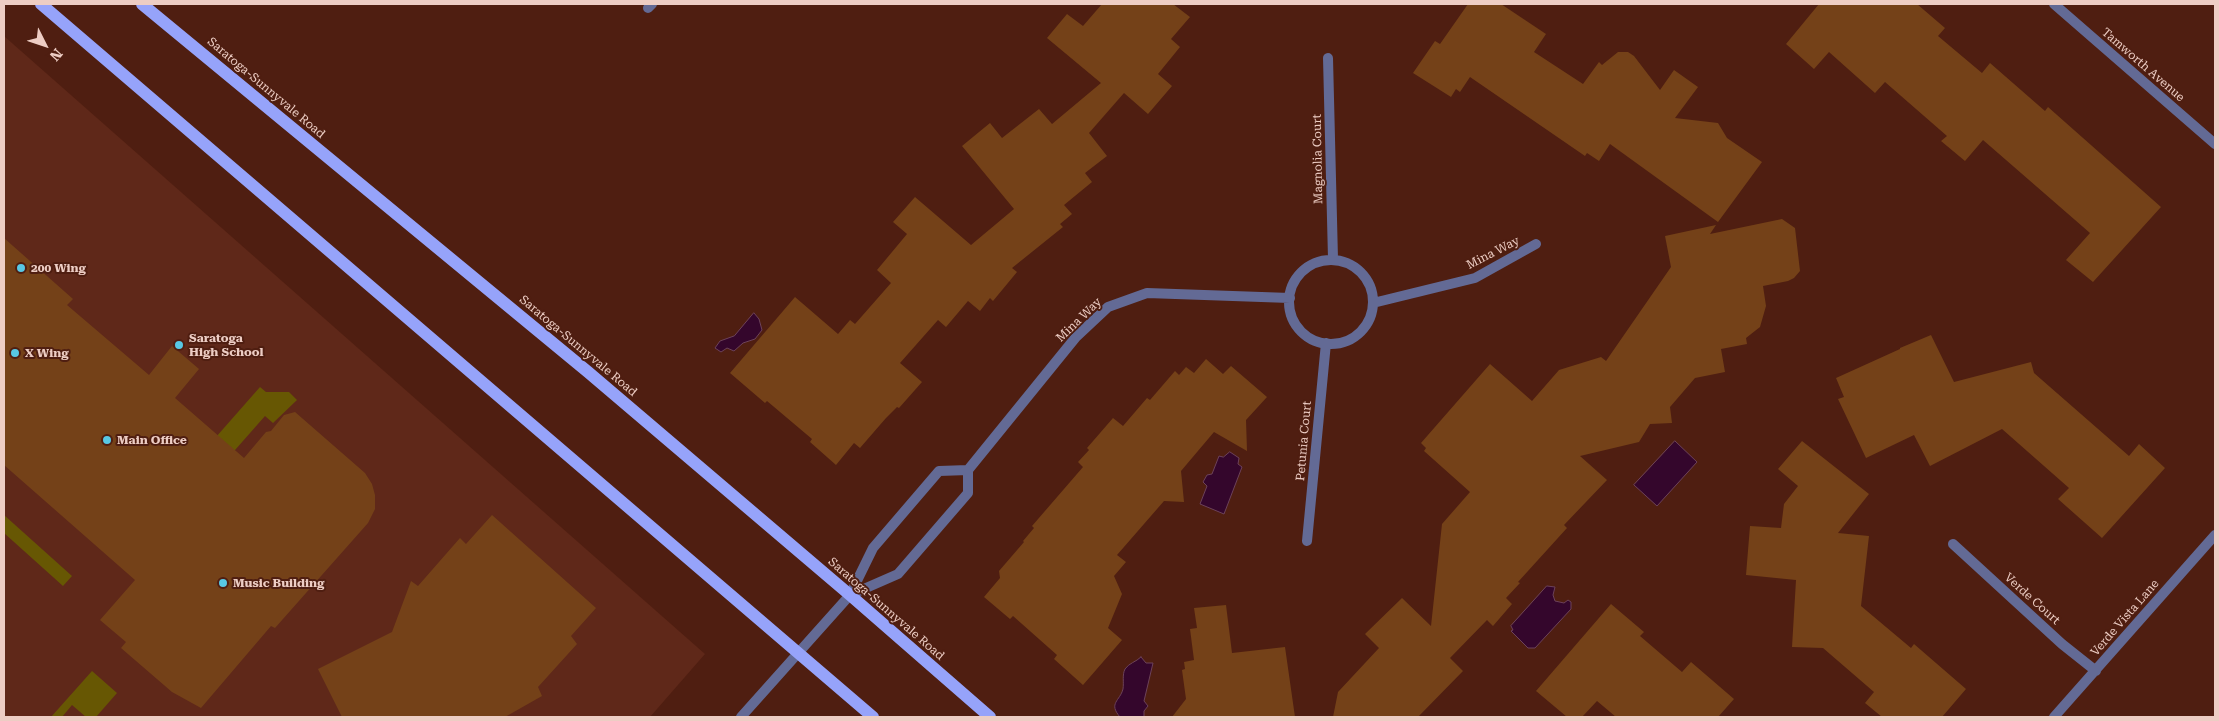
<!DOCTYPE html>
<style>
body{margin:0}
#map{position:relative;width:2219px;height:721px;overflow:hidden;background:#4f1e11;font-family:"Roboto Serif",serif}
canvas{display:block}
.frame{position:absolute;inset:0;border:5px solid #edcdc4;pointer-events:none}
.north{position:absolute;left:20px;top:20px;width:50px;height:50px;-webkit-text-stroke:4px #4f1e11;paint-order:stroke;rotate:131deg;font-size:14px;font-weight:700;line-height:20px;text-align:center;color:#edcdc4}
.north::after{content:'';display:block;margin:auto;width:18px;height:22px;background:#edcdc4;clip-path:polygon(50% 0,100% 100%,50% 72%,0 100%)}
</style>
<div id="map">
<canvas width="2219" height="721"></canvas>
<div class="frame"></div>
<div class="north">N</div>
</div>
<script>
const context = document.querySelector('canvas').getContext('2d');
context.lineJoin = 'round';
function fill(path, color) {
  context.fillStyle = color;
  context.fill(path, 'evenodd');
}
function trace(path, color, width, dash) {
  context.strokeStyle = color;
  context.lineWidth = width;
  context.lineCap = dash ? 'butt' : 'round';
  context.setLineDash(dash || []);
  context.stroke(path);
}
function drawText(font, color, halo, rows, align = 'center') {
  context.font = font + ' "Roboto Serif",serif';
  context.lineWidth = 4;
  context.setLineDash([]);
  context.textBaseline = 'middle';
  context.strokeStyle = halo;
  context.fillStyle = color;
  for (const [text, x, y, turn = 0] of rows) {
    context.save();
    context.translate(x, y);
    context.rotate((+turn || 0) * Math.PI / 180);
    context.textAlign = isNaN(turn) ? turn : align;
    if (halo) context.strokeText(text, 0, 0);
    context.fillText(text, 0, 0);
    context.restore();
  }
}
fill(new Path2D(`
 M4,36l701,618 -55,63h-646z`), '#5f2819');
fill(new Path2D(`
 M260,387l6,5h23l8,8 -24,23 -8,-7 -89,101 -62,36z
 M4,515l68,61 -9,10 -59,-53z
 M92,671l25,22 -21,24h-10l-14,-12 -10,12h-11z`), '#675703');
const water = new Path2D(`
 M754,313l5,6 3,11 -7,9 -12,4 -9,8 -7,-3 -6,4 -6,-4 5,-7 14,-5z
 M1675,441l22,21 -40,44 -23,-21z
 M1230,452l9,6 -1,6 4,3 -18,47 -24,-10 7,-18 -4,-4 4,-7 5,-1 7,-18 4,1z
 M1547,586l8,1 -2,8 2,6 9,2 4,-3 3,2v7l-36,39h-7l-17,-17 2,-1 -2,-4z
 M1141,657l5,6h7l-9,38 4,5 -4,5v6h-24c-12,-14 0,-16 3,-28 1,-7 -1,-14 2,-20 4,-6 11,-7 16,-12z`);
fill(water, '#34062c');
trace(water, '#6c425a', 1);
fill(new Path2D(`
 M1102,4h71l17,13 -19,22 9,8 -22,27 14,12 -24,28 -24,-21 -35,40 18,23 -22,17 7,9 -28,23 8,9 -12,10 3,3 -51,41 5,4 -24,29 -3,-3 -10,13 -12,-10 -22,26 -8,-7 -38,43 22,19 -23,26 -2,-1 -11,11 -26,30 -6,-5 -18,22 -26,-23 2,-3 -45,-38 -2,2 -35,-30 65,-76 43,37 12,-14 5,4 36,-41 -14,-13 30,-36 -14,-12 22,-25 56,48 43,-36 -52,-63 28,-23 12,15 37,-29 13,15 49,-41 -54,-45 20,-24 16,12z
 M1468,4h33l45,30 -12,18 49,32 16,-22 3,3 16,-13h10l6,4 26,34 14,-20 24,17 -23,31 43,5 9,15 35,24 -44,60 -108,-78 -11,17 -12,-8 -2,3 -115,-79 -10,15 -4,-3 -5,8 -38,-24 22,-32 5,3z
 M1819,4h98l28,24 -7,8 44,37 8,-10 55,48 3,-4 113,100 -68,75 -27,-22 24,-27 -107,-93 -18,21 -24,-20 6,-5 -62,-54 -10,11 -46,-41 -15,17 -28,-25z
 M1782,219l13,9 5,43 -6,7 -6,3 -25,5 3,20 -6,21 -14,11 1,6 -26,5 4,23 -30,6 -25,29 2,16 -22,1 -11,18 -59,14 27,24 -43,45 3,3 -49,54 2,1 -14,15 6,6 -19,22 -6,-6 -37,38 13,13 -45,46h-85l5,-25 41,-44 -14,-14 37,-36 29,28 11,-102 28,-32 -46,-41 2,-3 -5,-5 69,-79 42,37 27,-31 42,-13 5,4 65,-94 -6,-31 51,-11 -6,9z
 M4,238l69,61 -6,6 82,70 23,-29 27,23 -24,29 69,60 22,-26 5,-1 13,-16 11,-3 70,61 7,11 3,11v14l-7,14 -93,105 -4,-2 -70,82 -29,-16 -51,-44 5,-6 -26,-22 35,-40 -131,-115z
 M1931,335l23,47 77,-20 3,11 95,83 10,-12 26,24 -63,70 -44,-39 11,-11 -67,-59 -72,37 -16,-31 -48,23 -28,-59 6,-2 -8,-19 64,-29v-1z
 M1206,359l17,15 8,-8 36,31 -21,23 1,31 -33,-19 -33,39 3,31 -20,-1 -47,54 9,7 -12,14 8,18 -14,34 14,12 -39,45 -29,-26 3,-4 -44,-39 -3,3 -26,-22 16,-19 -1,-7 25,-29 -1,-1 11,-13 -2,-2 51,-59 -5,-5 11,-12 -2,-2 26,-30 10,8 24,-28 3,2 25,-29 4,4 7,-8 8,6z
 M1802,441l67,53 -31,39 31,3 -8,70 50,42 3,-4 52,45 -24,28h-60l-17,-14 9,-11 -51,-44 -31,-1 4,-67 -50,-5 4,-49 31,2 3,-24 14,-18 -20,-17z
 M492,515l104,93 -25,28 6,8 -39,43 4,9 -37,21h-163l-24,-48 74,-37 19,-51 7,5 42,-48 6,6z
 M1611,604l33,28 -4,4 42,36 9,-10 43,37 -16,18h-102l-19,-16 -15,16h-15l-31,-26z
 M1226,605l6,48 53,-6 10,70h-123l14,-18 -4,-29 3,-1 -1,-7 10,-2 -4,-31 7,-1 -3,-20z`), '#744118');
trace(new Path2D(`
 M2054,4l161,140
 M648,8l4,-4
 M1328,58l5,201
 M1289 302a42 42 0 1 1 84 0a42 42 0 1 1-84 0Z
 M1373,303l102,-25 61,-34
 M1307,541l19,-198
 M1953,544l109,100 34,27
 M850,595l48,-21 70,-81v-23l108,-133 32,-30 39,-14 143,5
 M850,595l23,-47 66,-77 29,-1
 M2054,717l161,-182`), '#636a95', 10);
trace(new Path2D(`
 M741,717l109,-122`), '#636a95', 10);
trace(new Path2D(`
 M41,4l832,713
 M142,4l446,368 262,223 140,122`), '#96a3fa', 12);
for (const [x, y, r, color] of [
 [21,268,5,"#58c8e4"],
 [179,345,5,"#58c8e4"],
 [15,353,5,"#58c8e4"],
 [107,440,5,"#58c8e4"],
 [223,583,5,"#58c8e4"]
]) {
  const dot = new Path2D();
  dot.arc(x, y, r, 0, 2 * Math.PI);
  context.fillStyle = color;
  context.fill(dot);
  trace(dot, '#4f1e11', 2);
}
drawText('12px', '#edcdc4', '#4f1e11', [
 ["Tamworth Avenue",2143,65,41],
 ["Saratoga-Sunnyvale Road",266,88,40],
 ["Magnolia Court",1318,159,-91],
 ["Mina Way",1493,253,-27],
 ["Mina Way",1079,320,-44],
 ["Saratoga-Sunnyvale Road",578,346,40],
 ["Petunia Court",1304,441,-85],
 ["Verde Court",2032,599,42],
 ["Saratoga-Sunnyvale Road",886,609,41],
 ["Verde Vista Lane",2125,618,-49]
]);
drawText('bold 12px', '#edcdc4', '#4f1e11', [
 ["200 Wing",31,268],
 ["Saratoga",189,338],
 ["High School",189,352],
 ["X Wing",25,353],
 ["Main Office",117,440],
 ["Music Building",233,583]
], 'left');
</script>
